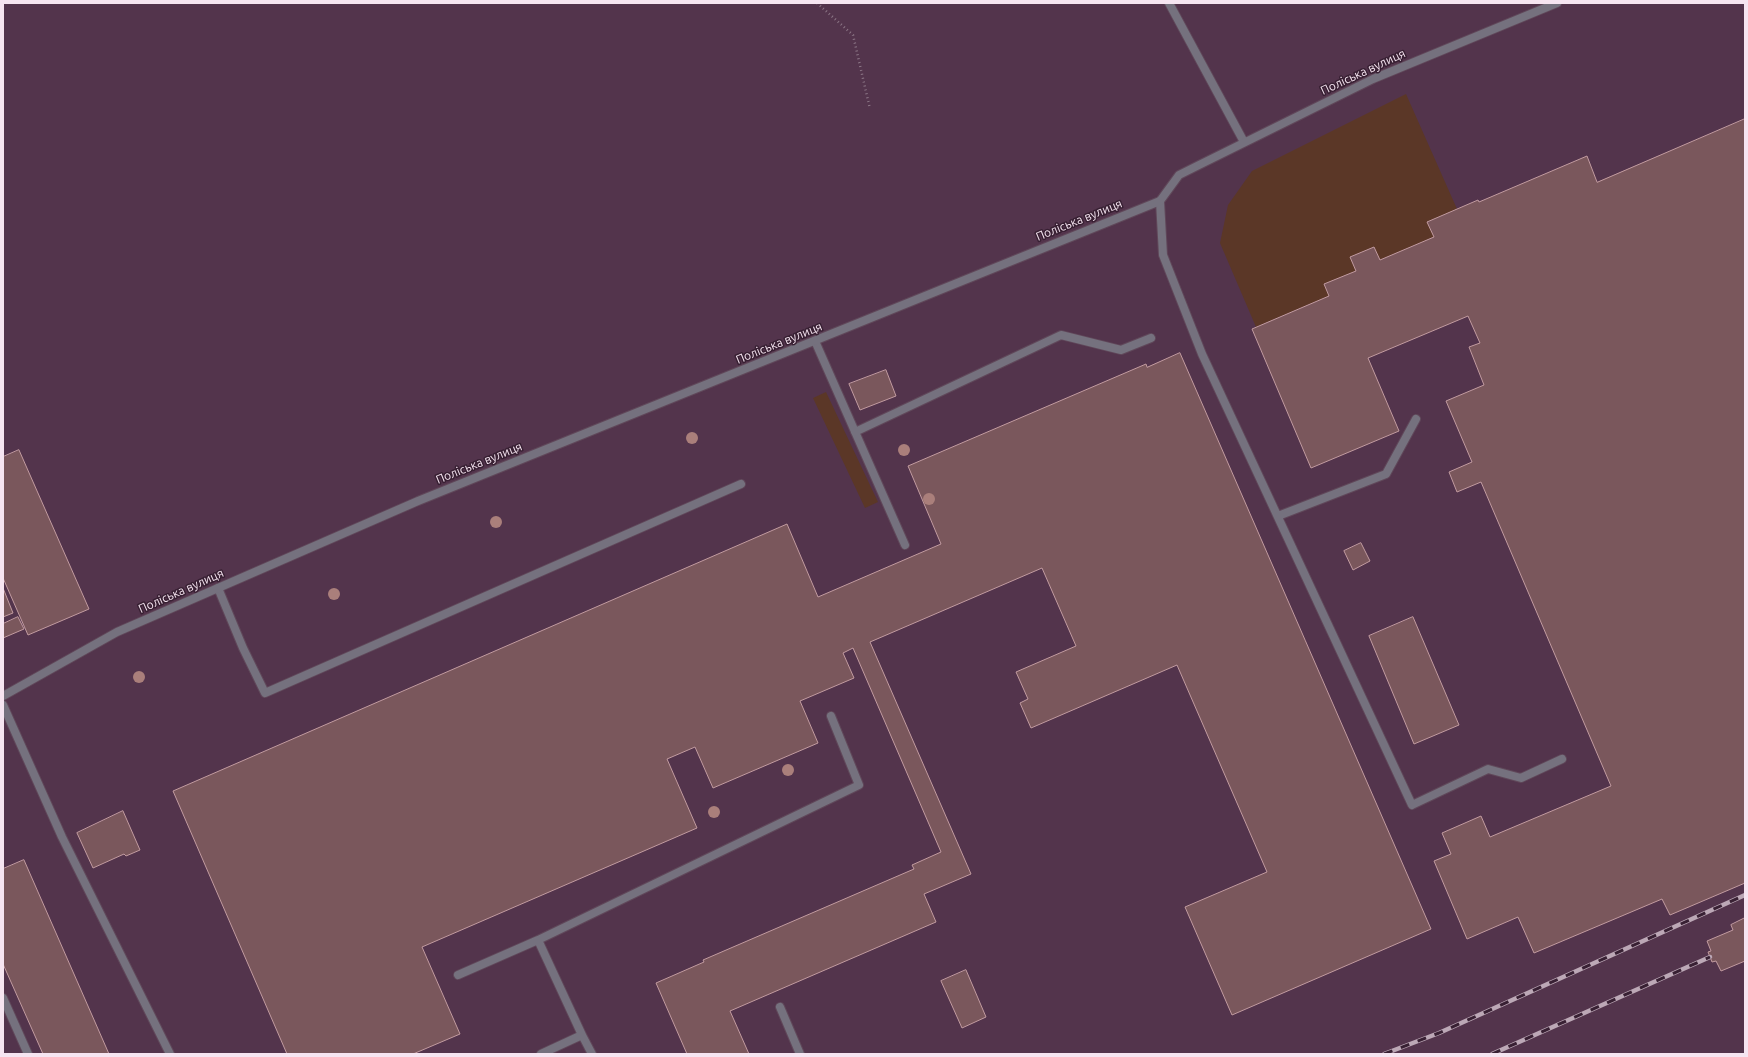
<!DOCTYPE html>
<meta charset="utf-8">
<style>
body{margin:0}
#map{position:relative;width:1748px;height:1057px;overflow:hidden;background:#432a3d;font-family:Ubuntu,sans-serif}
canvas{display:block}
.frame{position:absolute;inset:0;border:4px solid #f6e5f1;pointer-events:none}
</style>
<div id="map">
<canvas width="1748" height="1057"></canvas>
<div class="frame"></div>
</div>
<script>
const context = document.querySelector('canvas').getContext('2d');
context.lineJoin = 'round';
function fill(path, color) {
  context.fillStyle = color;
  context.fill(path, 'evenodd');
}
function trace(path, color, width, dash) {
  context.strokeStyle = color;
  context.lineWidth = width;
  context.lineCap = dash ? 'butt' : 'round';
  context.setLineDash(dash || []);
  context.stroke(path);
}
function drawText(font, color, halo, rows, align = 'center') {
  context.font = font + ' Ubuntu,sans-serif';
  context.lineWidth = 3;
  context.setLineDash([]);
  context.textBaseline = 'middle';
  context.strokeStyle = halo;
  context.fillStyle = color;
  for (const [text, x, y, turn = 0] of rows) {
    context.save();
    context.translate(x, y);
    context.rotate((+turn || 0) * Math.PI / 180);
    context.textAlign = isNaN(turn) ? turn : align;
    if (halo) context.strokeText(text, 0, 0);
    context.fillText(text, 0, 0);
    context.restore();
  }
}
fill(new Path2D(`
 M3,3h1742v1051h-1742z`), '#53344c');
fill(new Path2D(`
 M1406,94l51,115 -29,13 6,15 -54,23 -6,-13 -24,10 6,14 -32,13 5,12 -73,31 -36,-84 8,-38 24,-34z
 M826,392l52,110 -13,6 -52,-110z`), '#5b3727');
const building = new Path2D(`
 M1745,119v764l-75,32 -8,-16 -128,54 -16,-36 -51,22 -33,-78 17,-7 -9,-21 39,-17 9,21 121,-51 -130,-304 -24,10 -8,-20 23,-10 -26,-61 38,-16 -15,-38 11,-4 -12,-27 -100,42 31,73 -88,37 -59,-139 77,-33 -5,-12 32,-13 -6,-14 24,-10 6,13 54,-23 -7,-15 51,-22 1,2 108,-46 10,26z
 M1180,353l251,576 -199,86 -47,-108 82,-35 -90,-207 -146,63 -11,-25 8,-4 -12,-27 60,-26 -34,-78 -172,74 101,232 -47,20 12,28 -206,89 19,43h-62l-31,-71 48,-21 -1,-2 211,-91 -2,-4 29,-13 -88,-204 -10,5 11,25 -54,23 18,42 -105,45 -18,-41 -28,12 30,69 -275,119 38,87 -47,20h-126l-114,-263 614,-267 31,73 123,-53 -33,-78 238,-102 1,3z
 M886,370l10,26 -36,14 -11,-26z
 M19,450l70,159 -61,26 -25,-57v-121z
 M1361,543l9,18 -17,9 -9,-19z
 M3,588l10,25 -10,4z
 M18,617l6,12 -21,9v-14z
 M1413,617l46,108 -45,19 -45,-108z
 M123,811l17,39 -14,6 -2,-2 -31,14 -16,-35z
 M24,860l85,194h-66l-40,-90v-95z
 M1745,918v43l-24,10 -5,-10 -4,1 -4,-10 3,-1 -4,-10 26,-11 -2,-5z
 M966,970l20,47 -24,11 -21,-47z`);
fill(building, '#7a575c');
trace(building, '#c29ba0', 1);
const service = new Path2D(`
 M1169,3l75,139
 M1160,201l3,54 39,99 210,451 76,-36 33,9 41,-19
 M815,341l90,204
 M855,432l206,-97 60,15 30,-12
 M1278,516l108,-42 30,-55
 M218,588l25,60 22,45 476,-209
 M3,705l59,132 108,217
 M538,940l44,95 -41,19
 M458,975l80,-35 321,-155 -28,-69
 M3,998l25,56
 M780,1007l20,47
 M582,1035l10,19`);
const minor = new Path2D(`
 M3,696l114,-64 301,-131 742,-300 19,-26 20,-10 174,-86 184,-76`);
trace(service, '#60485a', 10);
trace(minor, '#60485a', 10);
trace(new Path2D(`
 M817,3l36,32 17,74`), '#8c7686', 2.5, [1, 3]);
trace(service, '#75717e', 8);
trace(minor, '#75717e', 8);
const rail = new Path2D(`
 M1384,1054l55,-21 306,-138
 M1492,1054l218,-97`);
trace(rail, '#bca8b6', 4.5);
trace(rail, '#382033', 3, [9]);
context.fillStyle = '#aa7f7b';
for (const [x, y] of [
 [692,438],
 [904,450],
 [929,499],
 [496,522],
 [334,594],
 [139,677],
 [788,770],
 [714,812]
]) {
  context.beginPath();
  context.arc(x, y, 6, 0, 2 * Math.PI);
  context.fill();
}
drawText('12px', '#f6e5f1', '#382033', [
 ["Поліська вулиця",1363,72,-25],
 ["Поліська вулиця",1079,220,-22],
 ["Поліська вулиця",779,343,-22],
 ["Поліська вулиця",479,463,-22],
 ["Поліська вулиця",181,591,-24]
]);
</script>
